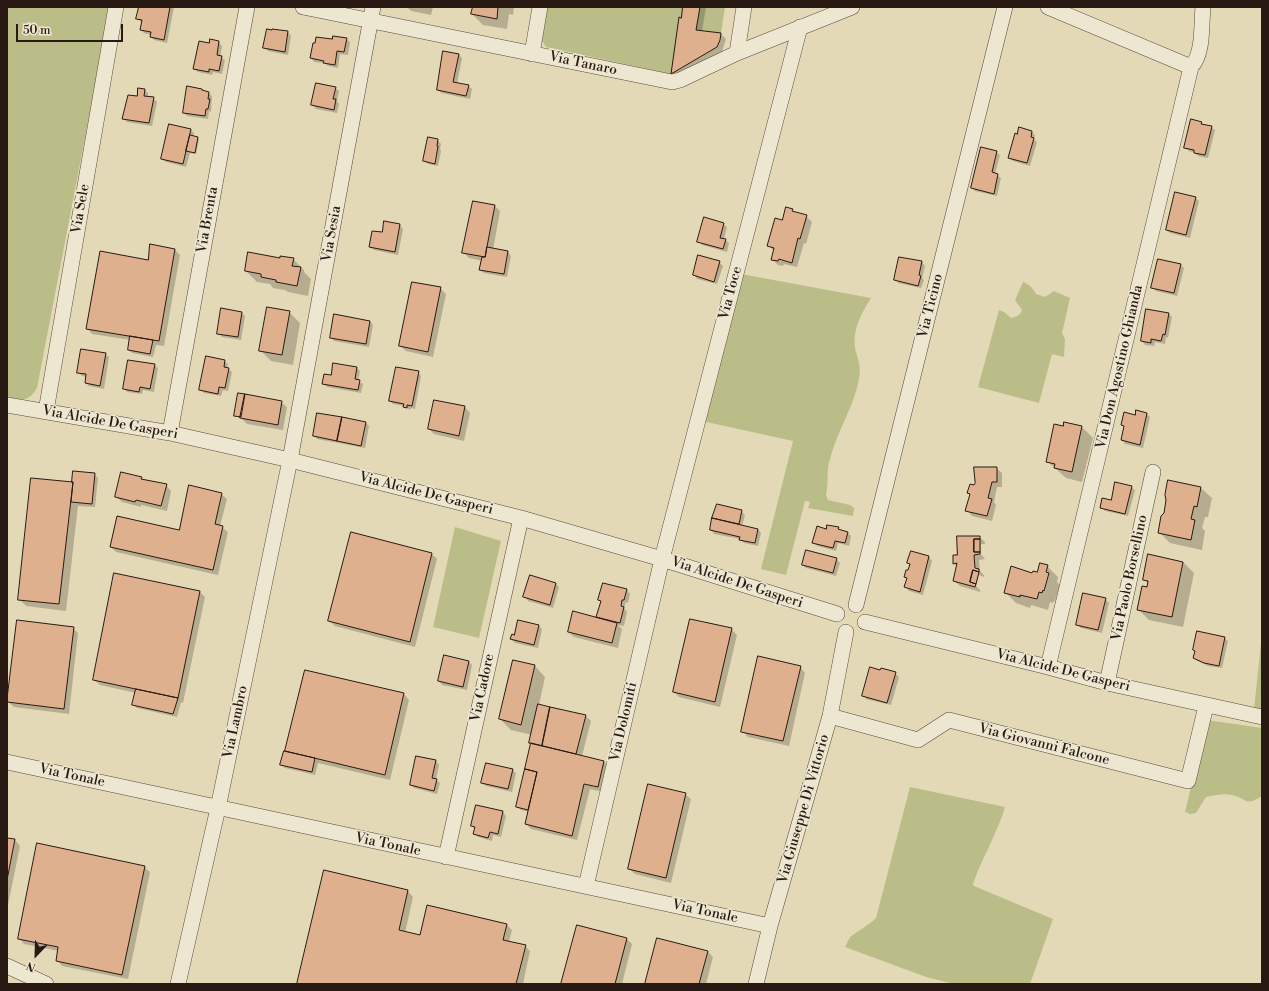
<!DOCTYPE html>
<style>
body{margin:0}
#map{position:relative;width:1269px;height:991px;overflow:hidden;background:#e4d9b6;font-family:"Libre Bodoni",serif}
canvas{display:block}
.frame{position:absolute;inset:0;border:8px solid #291913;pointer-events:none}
.north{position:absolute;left:16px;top:935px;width:40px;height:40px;-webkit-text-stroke:3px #ede6d0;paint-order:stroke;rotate:203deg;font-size:11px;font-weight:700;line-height:16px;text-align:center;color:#291913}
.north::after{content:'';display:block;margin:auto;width:14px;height:18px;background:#291913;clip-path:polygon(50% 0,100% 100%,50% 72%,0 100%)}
.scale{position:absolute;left:16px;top:24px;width:107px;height:18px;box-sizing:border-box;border:2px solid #291913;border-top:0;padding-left:5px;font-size:12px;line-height:14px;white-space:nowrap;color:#291913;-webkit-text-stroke:3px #ede6d0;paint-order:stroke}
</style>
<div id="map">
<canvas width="1269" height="991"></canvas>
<div class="frame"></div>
<div class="north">N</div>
<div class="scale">50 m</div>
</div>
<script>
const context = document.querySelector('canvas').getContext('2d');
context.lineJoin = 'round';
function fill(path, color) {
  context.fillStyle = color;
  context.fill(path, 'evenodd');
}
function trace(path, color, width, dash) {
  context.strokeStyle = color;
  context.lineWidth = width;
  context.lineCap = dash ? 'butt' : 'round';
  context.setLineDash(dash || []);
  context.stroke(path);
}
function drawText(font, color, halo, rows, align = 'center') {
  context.font = font + ' "Libre Bodoni",serif';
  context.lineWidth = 3;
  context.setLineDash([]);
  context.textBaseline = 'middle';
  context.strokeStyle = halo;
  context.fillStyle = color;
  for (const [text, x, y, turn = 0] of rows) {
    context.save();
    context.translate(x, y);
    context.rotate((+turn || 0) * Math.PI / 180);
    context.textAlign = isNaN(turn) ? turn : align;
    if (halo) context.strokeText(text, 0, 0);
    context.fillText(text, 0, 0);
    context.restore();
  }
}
fill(new Path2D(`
 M7,7h103l-73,381c-8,14 -15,12 -30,10z
 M547,7h178l-5,33 -3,7 -46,27 -125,-27 -4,-6z
 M741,274l130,24c-10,16 -20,34 -15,54 3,10 5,16 3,27 -5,28 -22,52 -29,80 -4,12 -1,24 -4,36l2,5 22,5 4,3 -1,8 -45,-8 2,-6 -5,-1 -19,74 -25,-6 32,-128 -91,-20z
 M1023,282c6,2 10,6 13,12l9,3 9,-6 16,7 -8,35 3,6 -1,18 -12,-3 -13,49 -61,-16 21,-77 5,2 7,6c6,-1 9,-3 11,-8l-7,-10z
 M455,527l46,14 -22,97 -46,-11z
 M1262,634v76l-8,-1z
 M1207,720l55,8v68c-18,11 -13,3 -30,-1 -8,-2 -18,0 -26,2l-10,16 -6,1 -5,-2z
 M910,787l95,20c-8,27 -23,51 -32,77l1,2 79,33 -23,65h-76l-28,-7 -81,-30 5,-10 23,-16 3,-3z`), '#bbbd89');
fill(new Path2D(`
 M140,7h34l-7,36 -13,-3 -3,-3v-2l-7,-2 -3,-3 2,-7 -6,-4z
 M407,7h26l-2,8 -20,-4z
 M474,7h40l-1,8 -4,-1 -2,15 -24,-4 -11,-11z
 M684,7h22l-4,24 19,3 5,5 -4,13 -45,26 -5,-5z
 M273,30l15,2 3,4 -3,19 -20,-4 -3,-3z
 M346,39l4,3 -2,13 -8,-1 -2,14 -10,-2 -3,-3 -11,-1 -3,-4 22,-18z
 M211,41l8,1 3,4 -2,11 5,3 -3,14 -9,-2 -1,3 -14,-3 -4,-3 16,-25z
 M444,52l15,3 3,3 -5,26 11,2 4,3 -2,10 -29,-6 -3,-4z
 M335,88l4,3 -2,10 2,3 -2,9 -21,-4 -4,-4z
 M139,89l6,1 3,3v4l5,1 4,4 -5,24 -25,-4 -4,-4 14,-21z
 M203,92l6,1 3,3 -1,16 -2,-1 -1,8 -21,-3 -3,-3z
 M1201,123l3,2 7,2 4,3 -7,28 -10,-2 -3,-3 -6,-2 -4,-3z
 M191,130l3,3 -1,4 6,2 -3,15 -6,-1 -4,14 -20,-5 -4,-3z
 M1032,132l3,3 -1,5 3,2 -7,24 -17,-5 -4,-3z
 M438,140l3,4 -1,5 1,2 -3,15 -10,-2 -4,-3z
 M996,152l4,3 -5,19 6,4 -4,18 -22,-5 -3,-3z
 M1195,198l4,3 -9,37 -20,-5 -3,-3z
 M495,206l5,5 -7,39 15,2 3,4 -4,21 -23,-4 -4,-3 2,-9 -13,-3 -5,-5z
 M792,210l3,3 11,3 6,6 -6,22 -2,-1 -7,24 -13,-3 -1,2 -5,-1 -6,-6 2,-8 -6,-6z
 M385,222l15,3 3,4 -5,26 -24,-5 -4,-3 13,-13z
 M723,224l4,3 -3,12 5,4 -2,9 -25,-7 -4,-4z
 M151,246l24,4 5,5 -16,91 -8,-1 -3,12 -21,-4 -3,-3 2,-10 -39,-6 -5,-6 61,-67z
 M280,259h13l11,11v2l7,7 -3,17 -20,-4 -3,-2 -12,-2 -3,-4 -13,-2 -11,-11z
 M719,262l4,4 -6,18 -20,-5 -3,-4z
 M922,262l3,4 -3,12 2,2 -3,8 -23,-5 -3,-4z
 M1180,265l4,3 -7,28 -21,-5 -4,-4z
 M440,288l6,6 -13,63 -27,-6 -6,-5z
 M222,310l20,3 3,3 -4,24 -19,-3 -4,-4z
 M289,312l11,11 -7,42 -22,-4 -11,-11z
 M1169,314l3,3 -4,21 -2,-1 -1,7 -10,-2 -1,4 -9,-1 -3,-4z
 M370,321l3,4 -4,22 -35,-6 -3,-4z
 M105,354l4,3 -5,32 -15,-3 -3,-3 1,-6 -5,-1 -4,-4z
 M224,361l4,3 -1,4 5,4 -4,19 -5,-1 -2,6 -17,-3 -3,-3z
 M154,365l4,3 -4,24 -11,-2 -1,4 -15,-2 -3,-4z
 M357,368l3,3 -2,10 5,3 -2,9 -34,-6 -4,-4 9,-7z
 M418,372l3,4 -6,33 -4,-1 -1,2 -6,-4 -11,-2 -3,-3z
 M281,402l6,5 -4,23 -36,-6 -6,-6 -6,-2z
 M465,407l5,6 -6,28 -30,-7 -5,-5z
 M1147,414l3,3 -7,31 -18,-4 -3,-4 3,-13 -3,-3z
 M366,423l3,3 -4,22 -48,-9 -3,-4z
 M1082,427l11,11 -11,44 -16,-4 -19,-17 17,-33z
 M996,468l6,5v14h-5l-3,15 2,3 -4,16 -20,-5 -5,-6z
 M74,472l20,2 4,4 -3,29 -17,-1 -12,105 -40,-5 -7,-7 54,-116z
 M141,478l3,2 22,5 5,6 -4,20 -26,-6v2l-19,-5 -6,-5z
 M1131,487l4,3 -7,26 -23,-5 -4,-4z
 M1201,488l11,10 -4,19h-3l-3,11 3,3 -3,19 -32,-7 -11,-11z
 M221,494l6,5 -7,27 8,6 -10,43 -102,-23 -5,-5 69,-16z
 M718,505l23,6 4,4 -3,11 16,3 3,4 -3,13 -14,-3 -4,-4 -26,-5 -3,-4z
 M838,528l3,3 7,2 3,3 -2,10 -11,-3 -2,8 -19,-5 -3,-3 13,-13z
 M979,537l6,5v2h-4v10l4,5 -6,1 1,11 4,4v2l-5,-2 -3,11 4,4v2l-20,-6 -6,-5 4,-14 -4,-4 4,-7z
 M432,554l5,5 -22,88 -80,-21 -6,-5z
 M929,557l3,4 -9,34 -14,-4 -3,-4 3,-16z
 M836,559l4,4 -4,13 -30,-8 -3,-3z
 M1183,562l11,11 -11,54 -34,-7 -11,-11 10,-21 1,-4 -5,-4z
 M1047,566l11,11 -1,5 3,3 -5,16h-1l-1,2 -3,-1 -2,8 -17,-5 -1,3 -14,-5 -11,-11 28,-18h5z
 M556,584l3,3 -6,21 -25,-7 -3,-4z
 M603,584l24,6 3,4 -2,9 -2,-1 -2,6 3,4 -3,14 -6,-1 4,4 -4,19 -44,-11 -5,-5 31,-13 -3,-2 4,-15 -2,-2z
 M200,592l5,5 -22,106 -2,-1 -4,15 -40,-9 -4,-3 3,-12 -36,-8 -6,-5z
 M1105,599l4,4 -7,30 -21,-5 -4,-3z
 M539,626l3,3 -4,19 -23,-5 -4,-4 4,-3z
 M73,628l5,5 -9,81 -55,-7 -6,-5z
 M731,629l6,6 -17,72 -41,-10 -5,-5z
 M1224,638l4,3 -6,27 -14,-2 -10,-5 -4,-3z
 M444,656l25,6 3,3 -5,25 -25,-5 -3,-4z
 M535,666l10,11 -6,28 46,10 6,6 -9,35 22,6 5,5 -6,25 -13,-3 -13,51 -46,-11 -5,-5 3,-12 -8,-2 -4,-3 15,-63v-9l-21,-5 -11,-11z
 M800,667l5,6 -16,73 -41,-9 -6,-6z
 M305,671l99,23 5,6 -19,80 -72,-17 -3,12 -30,-7 -4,-3 5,-12z
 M895,673l4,4 -8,28 -25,-6 -3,-4z
 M436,761l3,4 -3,15 4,3 -3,11 -23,-6 -3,-3z
 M512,770l4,3 -4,19 -26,-6 -4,-3z
 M685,794l6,5 -20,84 -36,-9 -6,-5z
 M477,806l26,6 3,4 -5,21 -8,-2 -1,6 -14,-4 -4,-3 2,-5 -4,-3z
 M7,839l8,1 5,6 -13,64z
 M144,867l6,5 -22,107 -66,-13 -5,-6 2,-9 -35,-7 -5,-6z
 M325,871l83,20 5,6 -8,36 16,3 86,-11 5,5 -3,12 16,4 5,5 -7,33h-225z
 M578,926l49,13 5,5 -10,40h-60z
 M708,952l5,5 -7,27h-60z`), '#0003');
const building = new Path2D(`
 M139,7h31l-6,33 -14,-3 1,-5 -11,-2 2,-10 -6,-1z
 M473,7h25l-1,12 -26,-5z
 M683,7h17l-4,23 25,3 -1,7 -3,7 -46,27 8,-57 2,1z
 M267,29l5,1v-1l16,2 -3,21 -22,-4z
 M333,36l14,2 -3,14 -7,-1 -2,14 -12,-2 1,-2 -14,-3 3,-15h2l1,-6 16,2z
 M210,39l9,2 -2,14 5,1 -3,15 -10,-2v3l-16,-3 6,-28 10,2z
 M443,51l16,3 -6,28 16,3 -3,11 -29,-6z
 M316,83l20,4 -3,12h3l-2,11 -23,-5z
 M187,86l15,3v1l7,2 -1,7h2l-2,10h-2l-1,7 -22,-3z
 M138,88l7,1 -1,7 10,1 -5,26 -27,-4 6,-24 9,1z
 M1191,119l11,3 -1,2 11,2 -7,29 -11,-2v-3l-10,-2z
 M169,124l22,5 -8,35 -22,-5z
 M1019,127l13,4 -1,6 3,1 -7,25 -19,-5 7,-25 2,1z
 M190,135l8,2 -3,16 -9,-2z
 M428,137l10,2 -1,7h1l-3,18 -12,-3z
 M981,147l16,4 -5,21 6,2 -4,20 -23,-6z
 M1175,192l21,5 -10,38 -20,-5z
 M473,201l22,4 -10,52 -23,-4z
 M786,207l7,2 -1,2 15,4 -7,24 -2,-1 -6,25 -13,-4 -1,2 -7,-1 3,-12 -7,-2 8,-28 7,2z
 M704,217l20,6 -4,15 6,1 -3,10 -26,-7z
 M384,221l16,3 -5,28 -26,-5 3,-16 10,1z
 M150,244l25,5 -16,92 -73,-12 14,-78 48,9z
 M487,247l21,4 -4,23 -25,-4 3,-13h3z
 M248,252l32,6v-2l14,2 -2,8 9,1 -4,19 -21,-4v-2l-15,-3v-3l-16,-3z
 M698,255l22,6 -6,21 -21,-7z
 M899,257l23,4 -3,14 2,1 -3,10 -24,-6z
 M1158,259l23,5 -7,29 -23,-5z
 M412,282l29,5 -13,65 -29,-6z
 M267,307l23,4 -8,44 -23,-4z
 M221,308l21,4 -4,25 -21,-3z
 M1146,309l23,4 -4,22 -2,-1 -2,7 -10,-2v4l-10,-2z
 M334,314l36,7 -4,23 -36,-6z
 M130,336l23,4 -3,14 -22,-4z
 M81,349l25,4 -6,33 -15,-3 1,-9 -9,-1z
 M206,356l19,4 -1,7 5,1 -4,20 -6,-1 -1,7 -19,-4z
 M128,360l27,4 -5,25 -10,-2 -1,5 -16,-3z
 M333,363l24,4 -2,12 5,1 -2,10 -36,-6 2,-10 7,1z
 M396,367l23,4 -7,35 -5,-1v3l-4,-1 1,-3 -15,-3z
 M238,393l7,1 -4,23 -7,-1z
 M245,394l37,7 -4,24 -38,-7z
 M434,400l31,6 -6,30 -31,-7z
 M1136,410l11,3 -7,32 -19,-5 3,-14 -3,-1 3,-13 11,3z
 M317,413l25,4 -5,24 -24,-5z
 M342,417l24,5 -5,24 -24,-5z
 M1064,422l18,4 -10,46 -18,-4 1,-4 -9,-2 8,-38 9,2z
 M974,467h23v15h-5l-4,16 4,1 -5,17 -22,-5 5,-17 -3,-1 3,-9 4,1 1,-2z
 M73,471l22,2 -3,31 -21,-2 2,-20h-1z
 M121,472l21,5 -1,2 26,5 -6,22 -25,-6 -1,2 -20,-5z
 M31,478l42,4 -14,122 -41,-4z
 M1168,480l33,7 -4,20 -3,-1 -3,13 4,1 -4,20 -33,-7 3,-17 3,-3 2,-13 -1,-5z
 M1115,482l17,4 -7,28 -25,-6 2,-10 9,2z
 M189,485l33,8 -7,31 8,2 -10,44 -103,-23 7,-31 62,14z
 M717,504l25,6 -3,14 -27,-6z
 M712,518l46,11 -3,14 -16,-3 1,-3 -30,-7z
 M827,525l12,2 -1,2 10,3 -3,11 -10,-2 -2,7 -21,-5 5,-17 9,3z
 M351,532l81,21 -22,89 -82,-21z
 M957,536h23v3h-6v13h6v2l-6,1 1,13 4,1v3l-6,-2 -3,12 6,2 -1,3 -22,-6 4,-18 -4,1v-9h4z
 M974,539h6v13h-6z
 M806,550l31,8 -4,15 -31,-8z
 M911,551l18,5 -9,36 -16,-5 3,-9 -3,-1 2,-7h2l2,-6 -3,-1z
 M1148,554l35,8 -11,55 -35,-7 5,-24 5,1 1,-6 -5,-1z
 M1040,563l8,2 -2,7 3,1 -5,18 -1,-1 -1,3 -3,-1 -2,7 -17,-4v2l-16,-4 7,-27 21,7 1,-2 4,1z
 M973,570l6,2 -3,12 -6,-2z
 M114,573l86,18 -22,107 -85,-18z
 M530,575l26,8 -6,22 -27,-8z
 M603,583l24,6 -3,11h-2l-1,6 3,1 -4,16 -24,-6 5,-16 -3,-1z
 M1083,593l23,5 -8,32 -22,-5z
 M573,611l44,12 -5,20 -44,-11z
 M690,619l42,9 -17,74 -42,-10z
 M17,620l57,7 -10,82 -57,-7z
 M518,620l21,5 -5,20 -24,-6 2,-5 2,1z
 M1197,631l28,6 -6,29 -15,-3 -11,-5 2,-7 -2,-1z
 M444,655l25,6 -6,26 -25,-6z
 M758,656l43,10 -18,75 -42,-9z
 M513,660l22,5 -14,60 -22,-6z
 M870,667l10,3 1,-2 15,4 -9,31 -25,-7z
 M305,670l99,23 -19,82 -100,-24z
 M136,689l42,9 -5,16 -41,-9z
 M538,704l12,3 -8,39 -13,-3z
 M550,707l36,8 -10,39 -34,-8z
 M531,743l73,18 -6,26 -14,-3 -12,52 -47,-12 12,-52 -12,-3z
 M284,751l31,7 -3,14 -32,-7z
 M416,756l20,4 -4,18 5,1 -3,12 -24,-6z
 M486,763l27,6 -5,20 -27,-6z
 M525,769l12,3 -9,38 -12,-3z
 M648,784l38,9 -20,85 -38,-9z
 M476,805l27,6 -5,23 -8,-2 -2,6 -15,-4 2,-7 -4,-1z
 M7,838l8,1 -8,41z
 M37,843l108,23 -23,109 -66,-14 2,-14 -40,-8z
 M324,870l84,20 -9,40 21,5 7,-30 80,19 -4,16 23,5 -10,39h-219z
 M577,925l50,13 -12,46h-54z
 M657,938l51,13 -9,33h-54z`);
fill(building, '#dfb08e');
trace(building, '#291913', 1);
const minor = new Path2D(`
 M303,7l369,75 8,-2 57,-27 115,-46
 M1048,7l143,60
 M737,53l7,-46
 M532,54l8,-47
 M7,405l163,28 120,27 231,58 141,41 175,55
 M46,411l70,-404
 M170,433l77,-426
 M856,605l149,-598
 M865,622l183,45 59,16 155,34
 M1048,667l143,-600c13,-14 10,-41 12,-60
 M1107,683l46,-211
 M830,716l88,24 31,-20 239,61 18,-75
 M7,762l763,164
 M446,857l75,-339
 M586,886l76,-327 138,-532
 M7,966l39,18
 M178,984l40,-176 72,-348 83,-453
 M756,984l14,-58 60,-210 16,-84`);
trace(minor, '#58493c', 16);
trace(minor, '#ede6d0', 15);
drawText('14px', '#291913', '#ede6d0', [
 ["Via Tanaro",583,64,12],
 ["Via Sele",81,209,-80],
 ["Via Brenta",208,220,-80],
 ["Via Sesia",332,234,-80],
 ["Via Toce",731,293,-75],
 ["Via Ticino",931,306,-76],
 ["Via Don Agostino Ghianda",1120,367,-77],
 ["Via Alcide De Gasperi",110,423,10],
 ["Via Alcide De Gasperi",426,494,14],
 ["Via Paolo Borsellino",1130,578,-78],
 ["Via Alcide De Gasperi",737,583,18],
 ["Via Alcide De Gasperi",1063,671,14],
 ["Via Cadore",483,688,-78],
 ["Via Lambro",236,722,-78],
 ["Via Dolomiti",624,722,-77],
 ["Via Giovanni Falcone",1044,745,14],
 ["Via Tonale",72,776,12],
 ["Via Giuseppe Di Vittorio",804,809,-74],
 ["Via Tonale",388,845,12],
 ["Via Tonale",705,912,12]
]);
</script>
